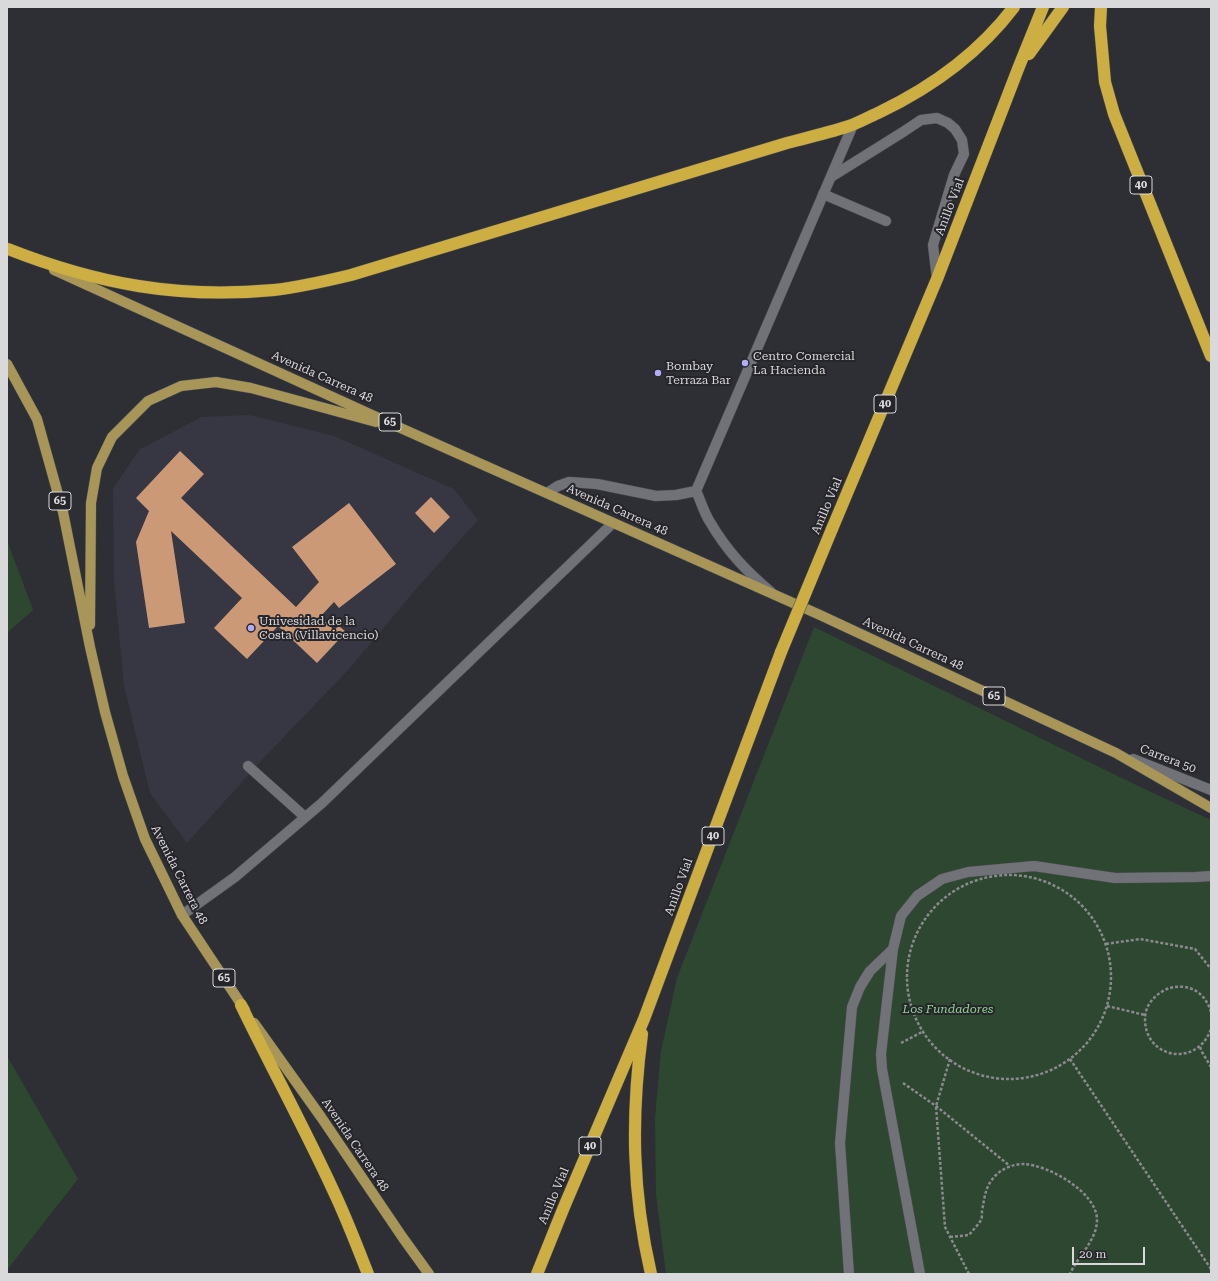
<!DOCTYPE html>
<style>
body{margin:0}
#map{position:relative;width:1218px;height:1281px;overflow:hidden;background:#2e2f34;font-family:"Roboto Serif",serif}
canvas{display:block}
.frame{position:absolute;inset:0;border:8px solid #d9d9dc;pointer-events:none}
.scale{position:absolute;left:1072px;top:1247px;width:73px;height:18px;box-sizing:border-box;border:2px solid #d9d9dc;border-top:0;padding-left:5px;font-size:12px;line-height:14px;white-space:nowrap;color:#d9d9dc;-webkit-text-stroke:3px #25252a;paint-order:stroke}
</style>
<div id="map">
<canvas width="1218" height="1281"></canvas>
<div class="frame"></div>
<div class="scale">20 m</div>
</div>
<script>
const context = document.querySelector('canvas').getContext('2d');
context.lineJoin = 'round';
function fill(path, color) {
  context.fillStyle = color;
  context.fill(path, 'evenodd');
}
function trace(path, color, width, dash) {
  context.strokeStyle = color;
  context.lineWidth = width;
  context.lineCap = dash ? 'butt' : 'round';
  context.setLineDash(dash || []);
  context.stroke(path);
}
function drawText(font, color, halo, rows, align = 'center') {
  context.font = font + ' "Roboto Serif",serif';
  context.lineWidth = 4;
  context.setLineDash([]);
  context.textBaseline = 'middle';
  context.strokeStyle = halo;
  context.fillStyle = color;
  for (const [text, x, y, turn = 0] of rows) {
    context.save();
    context.translate(x, y);
    context.rotate((+turn || 0) * Math.PI / 180);
    context.textAlign = isNaN(turn) ? turn : align;
    if (halo) context.strokeText(text, 0, 0);
    context.fillText(text, 0, 0);
    context.restore();
  }
}
fill(new Path2D(`
 M250,415l84,21 120,53 24,31 -61,68 -67,80 -90,94 -73,81 -37,-50 -26,-107 -10,-106 -1,-92 27,-39 62,-32z`), '#363742');
fill(new Path2D(`
 M7,540l26,70 -26,23z
 M814,627l320,157 77,36v454h-545l-10,-80 -1,-76 6,-67 16,-73z
 M7,1056l71,123 -71,91z`), '#2e4730');
fill(new Path2D(`
 M180,451l24,23 -23,24 115,109 23,-25 -27,-35 57,-44 47,61 -57,44 -5,-6 -14,15 14,13 5,-4 7,6 -29,31 -39,-37 -31,33 -33,-31 28,-30 -71,-67 14,92 -36,5 -13,-86 13,-31 -13,-13z
 M431,497l19,20 -16,16 -19,-20z`), '#c97');
const minor = new Path2D(`
 M831,177l72,-45 18,-12 16,-2 11,5 7,6 7,11 2,14 -10,21 -21,70 4,34
 M823,194l63,27
 M547,493l11,-7 11,-4 28,2 59,12 20,-1 20,-4
 M771,592c-25,-21 -44,-41 -61,-70 -6,-9 -9,-21 -14,-31l157,-366
 M1133,759l78,31
 M248,766l57,51
 M182,915l53,-38 87,-74 291,-280
 M849,1274l-9,-131 12,-136 8,-20 10,-16 23,-22
 M920,1274l-38,-205 -1,-15 12,-105 8,-33 16,-20 25,-17 26,-7 66,-6 81,12 81,-1 15,-1`);
const major = new Path2D(`
 M54,270l351,160 415,185 296,138 95,55
 M7,364l30,55 26,93 27,135 15,65 18,64 22,63 37,76 63,95
 M90,625l1,-122 6,-35 15,-31 36,-36 33,-15 35,-4 35,6 125,34
 M254,1023l67,94 82,121 26,36`);
const highway = new Path2D(`
 M1101,7l-1,19 5,56 9,32 97,242
 M1029,54l34,-47
 M8,249c89,35 170,50 266,41 26,-3 52,-9 77,-15l436,-132c22,-6 45,-11 65,-18 10,-4 19,-9 28,-13 52,-25 99,-59 134,-105
 M832,529l105,-250 81,-210 25,-62
 M241,1005c30,62 63,122 92,185 13,27 24,56 35,84
 M642,1034c-11,83 -10,158 9,240
 M537,1274l27,-67 80,-188 137,-367`);
trace(minor, '#4d4d52', 11);
trace(major, '#4d4d52', 11);
trace(highway, '#4d4d52', 13);
trace(new Path2D(`
 M907 977a102 102 0 1 1 204 0a102 102 0 1 1-204 0Z
 M1106,944l34,-5 55,10 16,20
 M1107,1006l38,9
 M1211,1012c-3,-10 -9,-19 -19,-23 -10,-4 -23,-3 -32,4 -9,6 -15,15 -15,26 0,40 52,49 66,10
 M901,1043l23,-12
 M1200,1047l2,5 9,15
 M950,1059l-14,47 9,121 24,47
 M1070,1059l141,210
 M903,1083l33,23 74,60
 M950,1237l19,-2c4,-5 9,-10 12,-15 1,-2 1,-6 1,-9 3,-15 3,-25 14,-36 7,-7 18,-11 28,-11 24,1 73,28 73,56 0,20 -19,36 -27,54`), '#8a8a8e', 2.5, [3, 2]);
trace(minor, '#717278', 10);
trace(major, '#a89658', 10);
trace(highway, '#cdae42', 12);
const highwayBridge = new Path2D(`
 M781,652l51,-123`);
trace(highwayBridge, '#4d4d52', 13, []);
trace(highwayBridge, '#cdae42', 12);
for (const [x, y, r, color] of [
 [745,363,4,"#b1adfa"],
 [658,373,4,"#b1adfa"],
 [251,628,4,"#b1adfa"]
]) {
  const dot = new Path2D();
  dot.arc(x, y, r, 0, 2 * Math.PI);
  context.fillStyle = color;
  context.fill(dot);
  trace(dot, '#25252a', 1.5);
}
for (const [x, y, w] of [
 [1141,185,22],
 [885,404,22],
 [390,422,22],
 [60,501,22],
 [994,696,22],
 [713,836,22],
 [224,978,22],
 [590,1146,22]
]) {
  const box = new Path2D();
  box.roundRect(x - w / 2, y - 9, w, 18, 3);
  context.fillStyle = '#25252a';
  context.fill(box);
  trace(box, '#d9d9dc', 1);
}
drawText('bold 11px', '#d9d9dc', null, [
 ["40",1141,185],
 ["40",885,404],
 ["65",390,422],
 ["65",60,501],
 ["65",994,696],
 ["40",713,836],
 ["65",224,978],
 ["40",590,1146]
]);
drawText('12px', '#d9d9dc', '#25252a', [
 ["Anillo Vial",950,207,-69],
 ["Avenida Carrera 48",322,377,24],
 ["Anillo Vial",827,506,-67],
 ["Avenida Carrera 48",617,510,24],
 ["Avenida Carrera 48",913,644,25],
 ["Carrera 50",1168,759,21],
 ["Avenida Carrera 48",179,875,63],
 ["Anillo Vial",679,887,-70],
 ["Avenida Carrera 48",355,1145,56],
 ["Anillo Vial",554,1196,-67]
]);
drawText('12px', '#d9d9dc', '#25252a', [
 ["Centro Comercial",753,356],
 ["La Hacienda",753,370],
 ["Bombay",666,366],
 ["Terraza Bar",666,380],
 ["Univesidad de la",259,621],
 ["Costa (Villavicencio)",259,635]
], 'left');
drawText('italic 12px', '#8fd195', '#25252a', [
 ["Los Fundadores",948,1009]
]);
</script>
